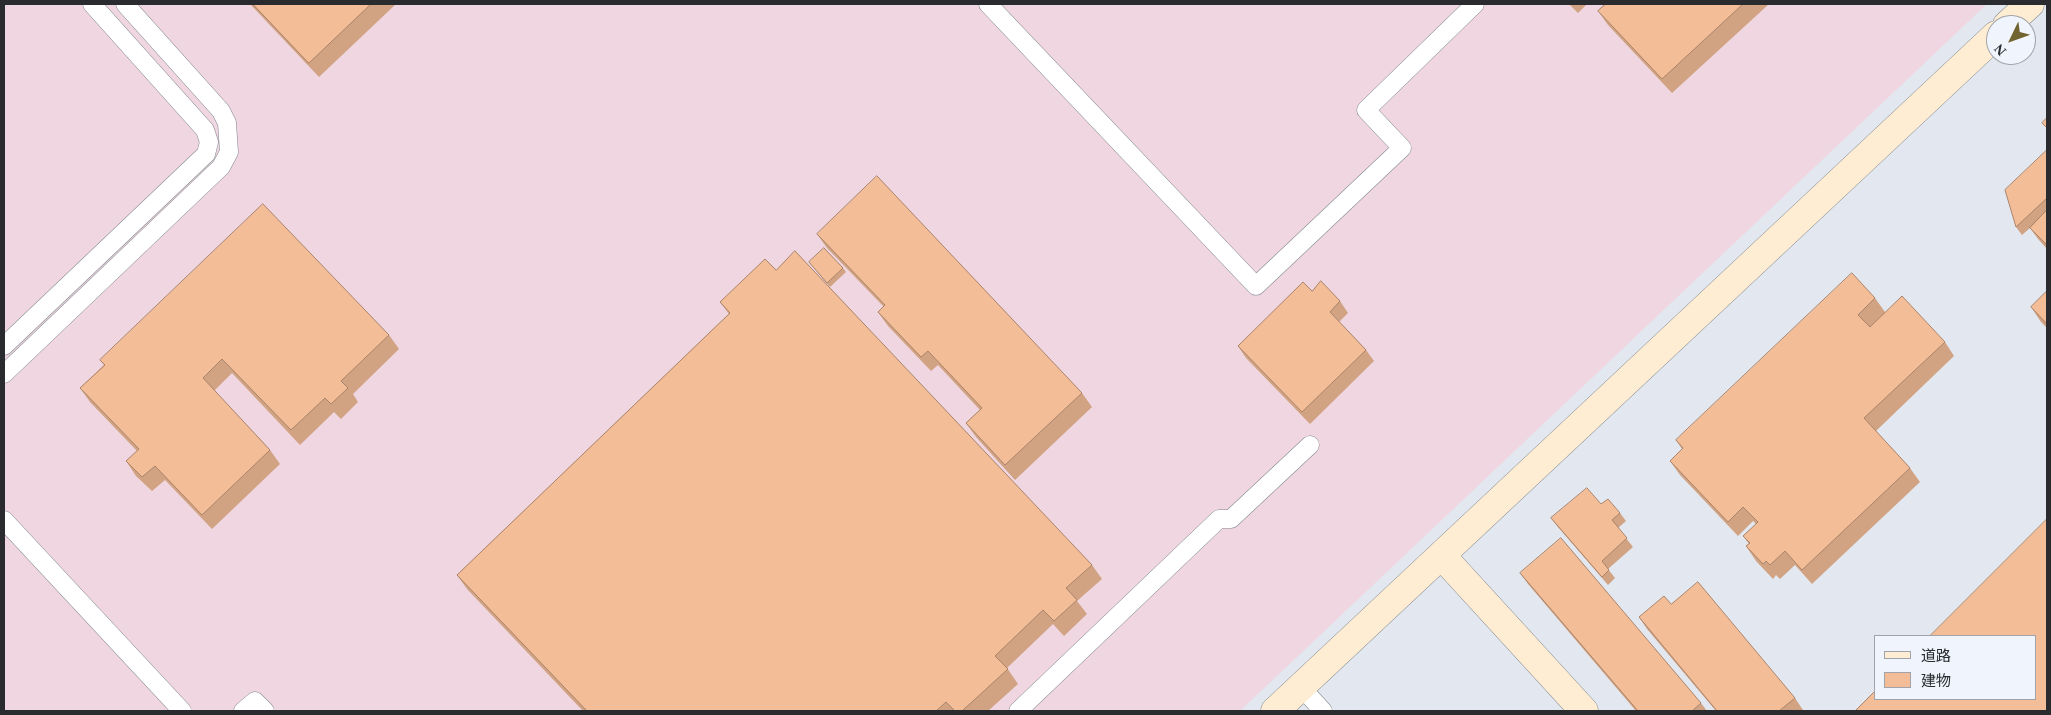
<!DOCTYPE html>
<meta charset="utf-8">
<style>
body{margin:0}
#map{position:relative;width:2051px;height:715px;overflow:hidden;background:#e3e8f0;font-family:"Times New Roman","Noto Sans JP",serif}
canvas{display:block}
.frame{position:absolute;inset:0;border:5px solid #292b2e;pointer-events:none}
.legend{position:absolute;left:1874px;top:635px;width:162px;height:65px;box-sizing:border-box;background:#f0f5fd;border:1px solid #a0a4aa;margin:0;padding:6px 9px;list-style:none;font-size:15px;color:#292b2e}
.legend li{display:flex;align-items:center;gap:10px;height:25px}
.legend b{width:25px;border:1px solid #a0a4aa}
.north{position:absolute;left:1986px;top:15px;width:50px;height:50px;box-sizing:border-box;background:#f0f5fd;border:1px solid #a0a4aa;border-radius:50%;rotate:228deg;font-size:14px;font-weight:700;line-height:20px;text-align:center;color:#292b2e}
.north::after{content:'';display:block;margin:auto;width:18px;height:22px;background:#716431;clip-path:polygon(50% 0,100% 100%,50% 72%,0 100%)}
</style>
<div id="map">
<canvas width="2051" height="715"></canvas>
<div class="frame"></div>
<ul class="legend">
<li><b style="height:6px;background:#feedd3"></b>道路</li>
<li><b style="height:14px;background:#f3bd98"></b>建物</li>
</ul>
<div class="north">N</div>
</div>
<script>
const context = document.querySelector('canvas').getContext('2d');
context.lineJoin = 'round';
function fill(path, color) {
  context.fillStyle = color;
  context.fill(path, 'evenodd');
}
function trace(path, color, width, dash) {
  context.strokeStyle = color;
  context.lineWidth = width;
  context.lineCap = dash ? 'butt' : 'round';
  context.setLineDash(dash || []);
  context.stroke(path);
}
fill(new Path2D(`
 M4,4h1983l-747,707h-1236z`), '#efd6e0');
const lane = new Path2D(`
 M988,4l268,282 146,-138 -36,-38 109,-106
 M4,346l202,-192 3,-12 -4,-12 -113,-126
 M4,374l217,-207 8,-15 -2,-29 -6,-12 -96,-107
 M4,520l178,191
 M1301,687l22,24
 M243,711l12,-10 10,10
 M1018,711l201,-192h12l79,-74`);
const secondary = new Path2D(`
 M2007,25l23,-21
 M1442,556l142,155
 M1275,711l721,-676`);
trace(lane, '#83888f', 19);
trace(secondary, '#83888f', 29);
trace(lane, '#fff', 18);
trace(secondary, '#feedd3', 28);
fill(new Path2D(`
 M250,4h146l-77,73z
 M1569,4h18l-9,9z
 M1606,4h163l-97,89 -64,-68 -10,-14z
 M2047,150v99l-9,-10 -8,-11 -8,7 -6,-8z
 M817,234l265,159 10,14 -77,73 -39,-43 -10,-14 14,-13 -42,-45 -7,6 -43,-45 -10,-14 6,-5 -57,-59z
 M809,262l34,6 3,4 -16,15z
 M1312,291l28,10 8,12 -9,9 27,28 8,11 -64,63 -64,-66 -8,-12z
 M2047,291v37l-6,-6 -10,-15z
 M1875,298l10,14 60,30 9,14 -78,75 34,37 10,14 -108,102 -17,-19 -15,14 -4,-4 -3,4 -17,-18 -10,-15 3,-2 -6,-8 13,-12 -3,-3 -15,15 -58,-61 -10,-14 12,-12 -6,-9z
 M720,302l372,263 10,14 -25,22 10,13 -23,22 -11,-12 -46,44 11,16 -30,27h-405l-116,-122 -10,-14 272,-261z
 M389,335l10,14 -46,45 5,8 -17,17 -7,-7 -34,33 -68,-72 -18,18 56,59 10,14 -68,65 -47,-49 -13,11 -16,-15 -10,-15 11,-10 -47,-49 -10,-14 24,-23 -4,-5z
 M1601,504l19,9 6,8 -8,7 15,19 -25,22 7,9 -7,7 -51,-59 -6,-8z
 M1520,573l181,130 6,8h-71l-108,-127z
 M1671,604l124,94 8,12 -2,1h-85l-69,-82 -8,-12z`), '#d1a383');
const building = new Path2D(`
 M253,4h118l-62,59z
 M1606,4h137l-81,75 -64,-68z
 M2047,118v10l-5,-5z
 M2047,150v48l-31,29 -11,-37z
 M877,176l205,217 -77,72 -39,-42 16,-15 -54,-57 -7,6 -43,-45 7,-7 -68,-71z
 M263,204l126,131 -48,46 7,7 -17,16 -6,-6 -34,32 -69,-71 -19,19 67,72 -68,65 -47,-49 -13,11 -16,-16 13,-12 -59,-61 25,-23 -5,-5z
 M2047,210v35l-17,-17z
 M824,248l19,20 -16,15 -18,-21z
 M795,251l297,314 -26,23 11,12 -23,21 -11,-11 -48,46 13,13 -46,42h-7l-9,-9 -10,9h-349l-130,-136 273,-262 -10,-11 45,-43 11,11z
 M1852,273l23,25 -17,17 12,12 32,-31 43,46 -81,76 46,50 -108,102 -17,-19 -15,14 -4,-4 -3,3 -17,-18 4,-3 -7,-7 15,-14 -15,-15 -15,15 -58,-61 13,-13 -7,-8z
 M1321,281l19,20 -10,11 36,38 -64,62 -64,-66 65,-64 9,9z
 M2047,291v33l-16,-17z
 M1587,488l14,16 7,-5 12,14 -8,7 15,18 -25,23 7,9 -7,7 -51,-59z
 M2047,519v192h-192l20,-20v8h160v-63h-105z
 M1561,538l140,165 -9,8h-54l-118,-138z
 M1698,582l97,116 -16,13h-62l-78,-94 25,-21 7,8z`);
fill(building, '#f3bd98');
trace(building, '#aa846a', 1);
</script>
